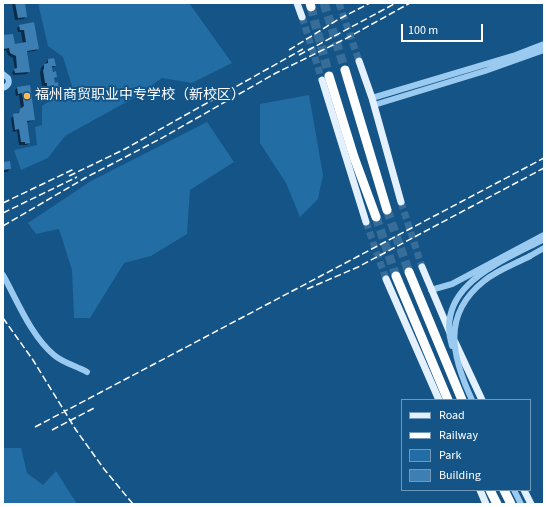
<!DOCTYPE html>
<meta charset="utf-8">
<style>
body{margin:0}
#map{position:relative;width:547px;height:507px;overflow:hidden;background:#145487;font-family:"Source Sans 3",sans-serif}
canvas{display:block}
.frame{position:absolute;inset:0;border:4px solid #fff;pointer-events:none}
.legend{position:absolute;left:401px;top:399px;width:130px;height:92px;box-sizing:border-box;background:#145487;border:1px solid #7298b7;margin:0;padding:5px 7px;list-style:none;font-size:12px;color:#fff}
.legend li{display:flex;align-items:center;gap:8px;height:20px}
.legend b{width:20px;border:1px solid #7298b7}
.scale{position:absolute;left:401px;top:24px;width:82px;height:18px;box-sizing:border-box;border:2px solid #fff;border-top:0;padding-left:5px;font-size:12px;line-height:14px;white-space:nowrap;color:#fff;-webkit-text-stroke:3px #145487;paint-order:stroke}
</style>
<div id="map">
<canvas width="547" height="507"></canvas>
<div class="frame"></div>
<ul class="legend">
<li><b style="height:5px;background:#e2f0ff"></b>Road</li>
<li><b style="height:5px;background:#fff"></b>Railway</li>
<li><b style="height:11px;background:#236da5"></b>Park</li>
<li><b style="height:11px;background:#3d7fb2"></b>Building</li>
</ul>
<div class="scale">100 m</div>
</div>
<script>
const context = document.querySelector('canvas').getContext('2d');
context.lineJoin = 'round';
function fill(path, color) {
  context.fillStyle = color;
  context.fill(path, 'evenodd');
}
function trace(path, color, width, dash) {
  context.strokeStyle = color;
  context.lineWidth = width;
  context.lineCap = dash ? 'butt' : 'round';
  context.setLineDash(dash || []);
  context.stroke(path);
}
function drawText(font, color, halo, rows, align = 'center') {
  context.font = font + ' "Source Sans 3","Noto Sans SC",sans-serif';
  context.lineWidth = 4;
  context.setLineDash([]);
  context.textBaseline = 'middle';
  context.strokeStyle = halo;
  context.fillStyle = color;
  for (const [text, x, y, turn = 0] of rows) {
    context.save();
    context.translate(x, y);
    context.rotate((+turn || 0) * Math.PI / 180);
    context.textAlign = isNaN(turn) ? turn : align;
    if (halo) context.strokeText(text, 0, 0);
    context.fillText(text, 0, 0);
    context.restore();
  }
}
fill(new Path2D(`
 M38,3h151l43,60 -40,20 -30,-5 -30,21 -67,37 -17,22 -27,12 -7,-20 23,-5 -2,-18 7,-2v-19l30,-20 -9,-29 -15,-11z
 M309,95l14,80 -5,24 -18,18 -14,-34 -26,-40v-39z
 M207,122l27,40 -44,28 -3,44 -36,22 -27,7 -34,55h-16l-2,-48 -13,-41 -23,5 -8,-11 63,-42z
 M3,448h18l6,25 16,12 13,-14 21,33h-74z`), '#236da5');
fill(new Path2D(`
 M12,3h12l2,13 -2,3 -9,1z
 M33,23l5,25 -3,3 -8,1 2,19 -2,3 -14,1 -1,-3 3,-2 -2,-12 -5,-3 -2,-5 -3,1v-15l11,9 9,-1 -2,-12h-3l-1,-4 3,-2z
 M48,60l7,6 -3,2 4,9 -3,2 5,10 -3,3 -6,1 -1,-5 -3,1 -1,-4 -2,1 -2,-13 1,-5z
 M29,86l5,34 -8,3 3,19 -2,3h-8l-2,-14 -4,1 -2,-14 6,-3 4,-6 -2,-14 -3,1 -1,-6 2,-2z
 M3,163l7,6 -3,3h-4z`), '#0007');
fill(new Path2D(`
 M15,3h10l2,14 -9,1z
 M34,22l5,27 -12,2 3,21 -15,1 -1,-4 3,-1 -1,-12 -6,-3 -1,-5 -6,1v-14l10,-1 2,10 11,-2 -2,-12h-4l-1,-5z
 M54,58l2,8h-4l1,6 3,-1 1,6 -3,1 1,5 3,-1 1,7 -8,2v-5l-4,1v-4h-2l-2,-13 1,-1v-5l4,-1v-4z
 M30,85l5,35 -8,1 3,22 -5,1v-2h-4l-2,-13 -4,1 -2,-16 6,-1 1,-4 4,-3 -2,-13 -4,1 -1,-7z
 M10,161l1,8 -8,1v-8z`), '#3d7fb2');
trace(new Path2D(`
 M339,3l20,58
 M302,17l20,63
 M401,202l21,65
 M366,222l20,57`), '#376e99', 7, [7, 3.5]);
trace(new Path2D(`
 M324,3l21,67
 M311,7l18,69
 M387,210l22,62
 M376,217l20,59`), '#376e99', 9, [9, 4.5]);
trace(new Path2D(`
 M3,74l5,4c2,5 0,8 -5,10
 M372,98l141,-42 31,-12
 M374,105l111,-34 59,-21
 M530,256l14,-8
 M3,275c14,25 28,61 51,80 9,8 23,11 33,17
 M431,290l21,-6 92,-49
 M514,490l7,14`), '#9acaef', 6);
trace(new Path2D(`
 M297,3l5,14
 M359,61l13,37 29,104
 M322,80l44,142
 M422,267l28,66
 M386,279l53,121
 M455,342l27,58
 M480,490l6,14
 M524,490l7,14`), '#e2f0ff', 7);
trace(new Path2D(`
 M310,3l1,4
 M345,70l42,140
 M329,76l25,81 22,60
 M409,272l53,128
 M396,276l52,124
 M490,490l7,14
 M504,490l7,14`), '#fff', 9);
trace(new Path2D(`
 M289,50l50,-31 31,-16
 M299,55l97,-52
 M69,176l56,-27 178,-100
 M3,203l71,-34
 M3,213l74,-36
 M3,226l82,-48 75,-39 116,-66 71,-35 63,-35
 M307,289l51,-22 186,-99
 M3,318l30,42 43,70 28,39 29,35
 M35,427l509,-269
 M52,430l44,-23`), '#fff', 1.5, [7, 3]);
trace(new Path2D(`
 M452,346c-18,-61 50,-84 92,-107
 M472,400c-20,-43 -31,-85 12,-119 13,-11 31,-17 46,-25`), '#9acaef', 6);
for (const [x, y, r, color] of [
 [27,96,4,"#ffbb58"]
]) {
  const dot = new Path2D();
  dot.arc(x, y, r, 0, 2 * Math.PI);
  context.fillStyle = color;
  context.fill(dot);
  trace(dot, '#145487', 1.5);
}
drawText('14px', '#fff', '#145487', [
 ["福州商贸职业中专学校（新校区）",35,96]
], 'left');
</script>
